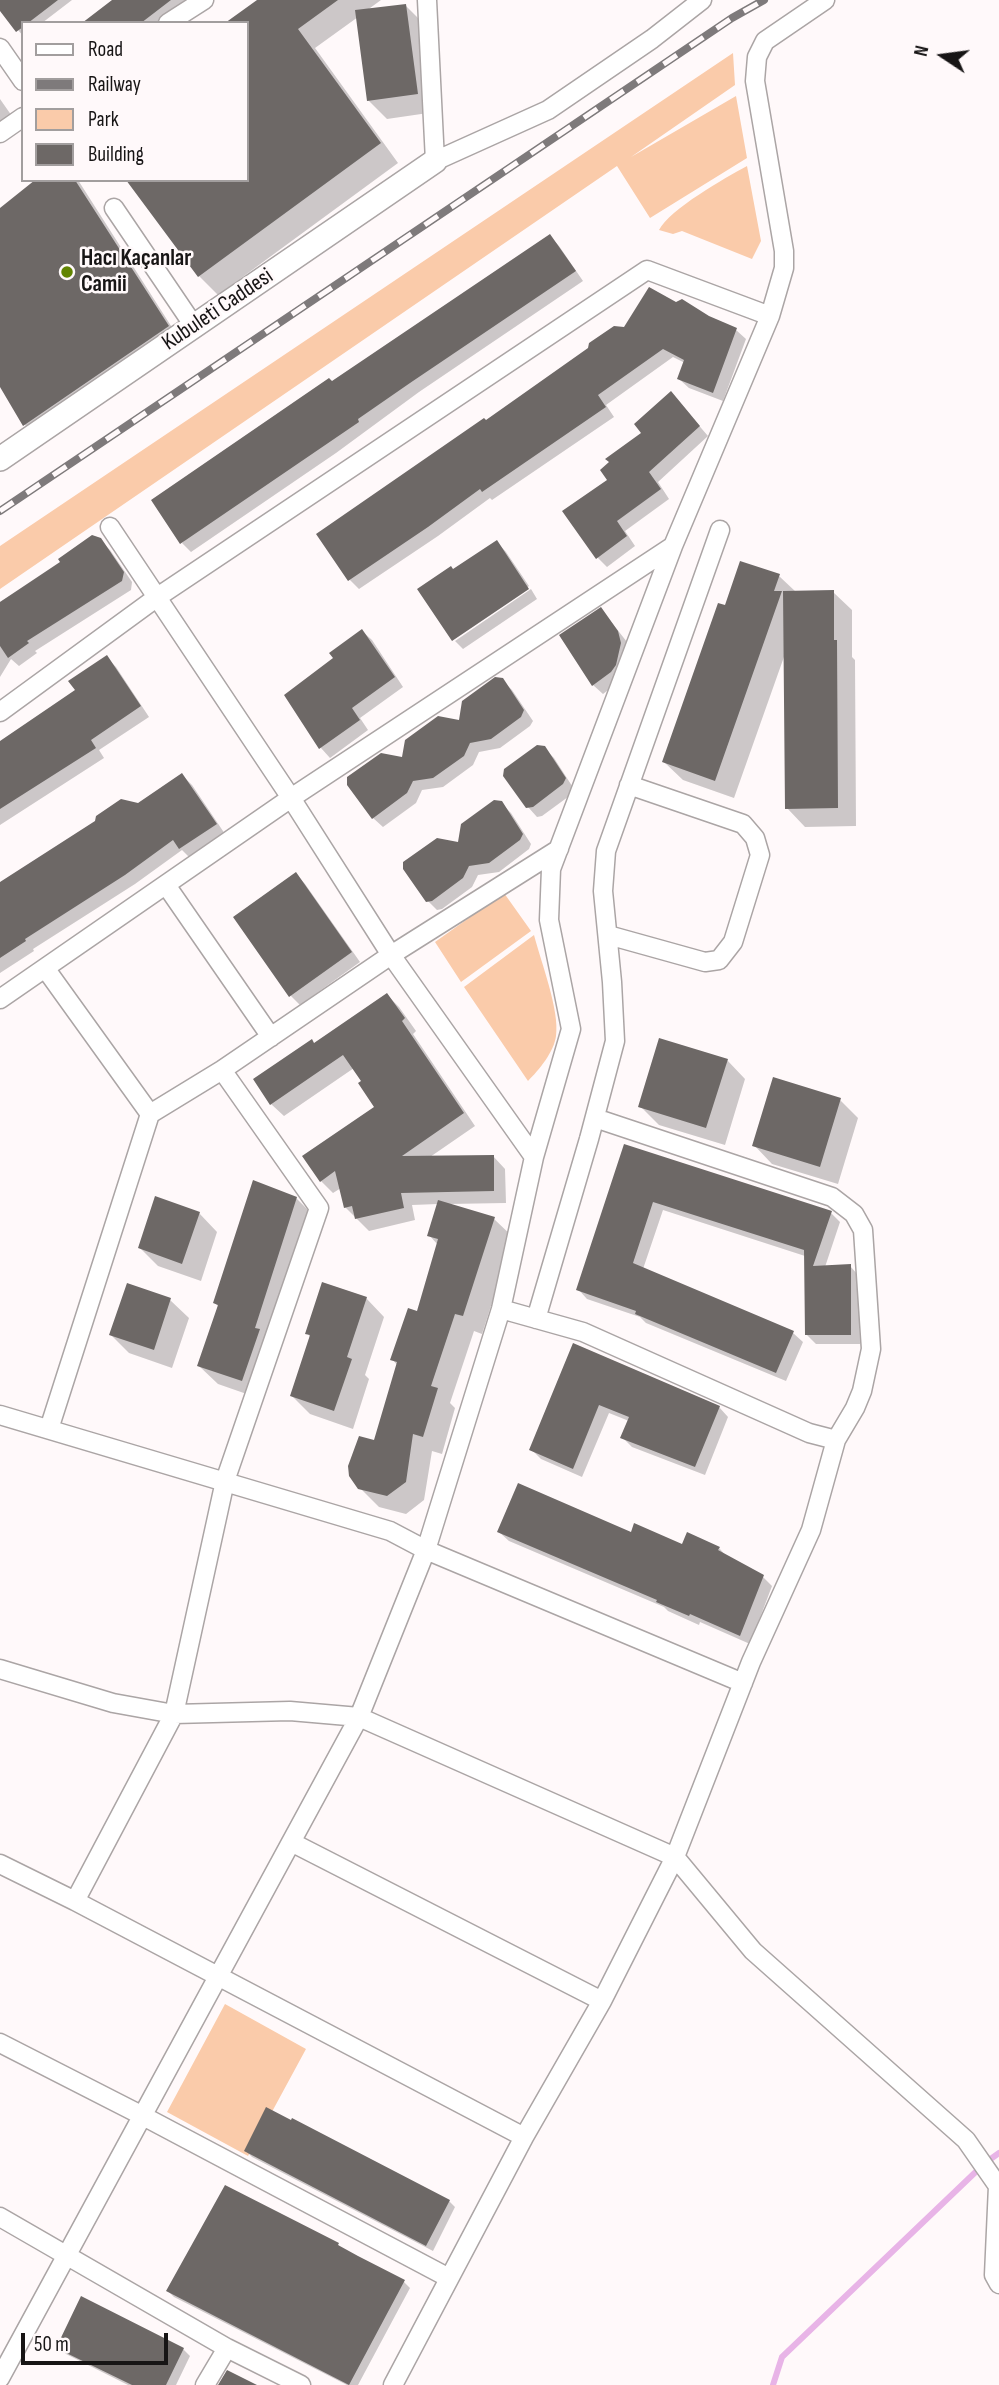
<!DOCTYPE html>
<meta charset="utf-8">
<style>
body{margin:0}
#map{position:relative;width:999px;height:2385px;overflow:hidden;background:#fff9fa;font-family:"Sofia Sans Condensed",sans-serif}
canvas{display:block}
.legend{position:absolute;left:21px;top:21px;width:228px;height:161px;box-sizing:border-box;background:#fff9fa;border:2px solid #a29e9e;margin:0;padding:9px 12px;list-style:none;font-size:21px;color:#171515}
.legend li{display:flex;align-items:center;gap:14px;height:35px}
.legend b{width:35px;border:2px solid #a29e9e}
.north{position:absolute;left:908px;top:21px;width:70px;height:70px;-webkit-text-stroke:5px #fff9fa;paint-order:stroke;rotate:283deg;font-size:19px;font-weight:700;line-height:28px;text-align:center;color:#171515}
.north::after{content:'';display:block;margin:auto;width:24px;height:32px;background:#171515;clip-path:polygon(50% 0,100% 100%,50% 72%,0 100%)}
.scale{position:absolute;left:21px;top:2333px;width:147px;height:32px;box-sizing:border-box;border:4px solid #171515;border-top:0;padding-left:9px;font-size:21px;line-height:24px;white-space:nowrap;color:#171515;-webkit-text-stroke:5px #fff9fa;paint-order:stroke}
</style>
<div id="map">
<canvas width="999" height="2385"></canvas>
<ul class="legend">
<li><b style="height:9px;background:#fff"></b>Road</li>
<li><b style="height:9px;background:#7e7a7b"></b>Railway</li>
<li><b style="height:19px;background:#facbaa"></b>Park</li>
<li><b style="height:19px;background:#6d6866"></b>Building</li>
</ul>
<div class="north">N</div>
<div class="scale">50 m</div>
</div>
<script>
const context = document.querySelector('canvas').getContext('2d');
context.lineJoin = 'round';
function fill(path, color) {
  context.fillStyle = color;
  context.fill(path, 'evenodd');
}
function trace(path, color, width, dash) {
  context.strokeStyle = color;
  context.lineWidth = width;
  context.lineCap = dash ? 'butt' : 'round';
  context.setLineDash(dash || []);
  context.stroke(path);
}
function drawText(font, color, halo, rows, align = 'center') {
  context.font = font + ' "Sofia Sans Condensed",sans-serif';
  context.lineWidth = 5;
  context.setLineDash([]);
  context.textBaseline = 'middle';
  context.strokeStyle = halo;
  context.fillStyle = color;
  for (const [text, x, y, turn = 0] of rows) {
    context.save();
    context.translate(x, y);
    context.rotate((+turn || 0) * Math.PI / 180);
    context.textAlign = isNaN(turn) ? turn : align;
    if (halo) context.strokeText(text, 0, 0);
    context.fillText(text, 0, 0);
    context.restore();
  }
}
fill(new Path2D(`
 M733,53l2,32 -104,72 105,-61 11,62 -97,60 -33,-52 -617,423v-43z
 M747,166l14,75 -9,18 -70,-28 -9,3 -14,-4c11,-21 66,-52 88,-64z
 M504,893l27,38 -70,51 -26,-40z
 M534,935c7,27 26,76 22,101 -2,16 -17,34 -28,45l-64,-94z
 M225,2004l81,45 -58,107 -81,-44z`), '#facbaa');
fill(new Path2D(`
 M0,0h72l-30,23h-19v13l-23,-28z
 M114,0h71l-29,23h-71z
 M261,0h120l-15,11 40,-5 18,18 11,88 -48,7 -19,-19 -10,-83 -43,31 83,115 -180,132 -19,-19 -72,-96h120v-157z
 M0,99l14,20 -14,10z
 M38,180h40l102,160 -143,98 -12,-13 -25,-41v-174z
 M550,236l9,10 24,35 -164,111 -83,61 -145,99 -9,-9 150,-160z
 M708,317l28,13 10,9 -23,62 -34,-13 -10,-9 6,-16 -12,-6 -67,48 8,12 -122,83 -2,-2 -52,38 -79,53 -10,-10 137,-157 139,-93z
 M671,393l37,43 -50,46 11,17 -44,32 10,15 -28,21 -9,-9 11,-78z
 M100,540l10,10 22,32 -1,8 -96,61 2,2 -18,13 -8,-7 -11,18v-75z
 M497,542l9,10 23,34 -76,53 1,-68z
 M779,576l17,16h37l19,18v47l3,3 1,166 -51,1 -18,-19 -2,-154 -51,144 -51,-18 -19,-18 62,-155z
 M531,589l6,10 -74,50 -8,-8z
 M601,609l26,33 3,11 -10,28 -17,13 -10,-9z
 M362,631l10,9 31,47 -43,31 8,12 -38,28 -9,-10 -35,-52 50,-37z
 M107,658l9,9 33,50 -50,33 5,8 -104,67v-82l77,-52z
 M502,680l10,10 21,31 -3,5 -30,22 -21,4 -6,13 -30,22 -21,3 -6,13 -33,24 -10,-9 31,-59 57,-37z
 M544,748l10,10 20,31 -2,5 -30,22 -5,1 -9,-10z
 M182,775l10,10 33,49 -35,24 -8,-8 -47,34 -102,65 1,2 -34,22v-85l138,-83z
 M501,803l10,10 20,31 -2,5 -30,23 -21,3 -6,12 -30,22 -5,1 -10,-10 33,-56z
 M296,874l9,10 55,78 -60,43 -9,-9z
 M387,995l12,12 17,24 -3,3 62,92 -45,31 63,-1 12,13 1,34 -58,1 46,15 19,18 -31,97 -8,-3 -24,72 5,5 -13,46 -10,-3 -8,49 -18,14 -27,-7 -19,-19 38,-122 -6,-7 26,-46 20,-68 -9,-10 9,-31 -26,1 3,15 -46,11 -24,-24 -4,-19 -8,5 -12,-12 55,-74 -22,-39 -70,48 -13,-12 44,-60z
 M727,1060l18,19 -20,66 -66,-20 -19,-19z
 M840,1100l18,18 -20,66 -66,-20 -18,-19z
 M625,1146l206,67 9,9 -15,45 25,-1 9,10 1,68h-44l-10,-10 -1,-78 -142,-46 -20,59 150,64 10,9 -17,39 -140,-58 -6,-6 -53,-18 -9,-10z
 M296,1198l19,19 -54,182 -43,-15 -19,-18 20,-59 -4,-4z
 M199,1213l18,19 -16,49 -43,-15 -18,-18z
 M366,1298l18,19 -19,58 4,4 -16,50 -43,-15 -18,-18 19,-58 -4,-5z
 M170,1300l19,18 -17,50 -43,-15 -18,-18z
 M574,1345l145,62 9,10 -23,58 -73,-28 -10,-10 7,-16 -20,-8 -27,64 -41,-18 -9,-9z
 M499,1532l133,2 51,12 36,2 9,10 35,19 9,9 -22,58 -50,-22 -1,3 -31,-14 -4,-4 -155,-66z
 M292,2120l157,81 6,6 -22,44 -181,-94 -6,-6z
 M338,2245l5,5 61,32 6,6 -52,97h-11l-173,-88 -6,-6z
 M59,2347l124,2 7,7 -14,29h-48l-62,-31z`), '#0003');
trace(new Path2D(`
 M773,2385l9,-28 203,-194 14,-10`), '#e8b4e7', 6);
fill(new Path2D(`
 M0,0h58l-30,23h-5v4l-7,5 -16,-21z
 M112,0h59l-30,23h-59z
 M257,0h81l-40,29 83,114 -183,134 -72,-97h121v-157h-22z
 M406,4l12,90 -51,7 -12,-91z
 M35,180h40l94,146 -146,100 -23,-39v-179z
 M550,234l26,37 -166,112 -52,36 1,3 -179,122 -29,-44 178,-122 3,3z
 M649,287l27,15 6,-3 27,17 28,12 -24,65 -36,-14 7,-19 -21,-11 -65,46 8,12 -124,85 -2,-3 -52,38 -80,54 -32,-47 168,-116 2,2 102,-72 1,-5 25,-17 10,1z
 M671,391l29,35 -51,46 12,17 -44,32 10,15 -31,23 -34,-48 45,-31 -7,-10 9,-8 -4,-3 36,-26 -7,-9z
 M92,535l9,3 23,34 -2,9 -95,60 2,2 -21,15 -8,-12v-44l60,-40 -2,-3z
 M497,540l32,49 -77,52 -35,-52 34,-23 2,3z
 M740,561l40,13 -6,17h8l-67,190 -53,-19 56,-159 7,2z
 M834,590v50h3l1,168 -53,1 -2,-218z
 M601,607l17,24 3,12 -5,22 -5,7 -19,14 -33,-51z
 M362,629l33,48 -43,31 8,12 -41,29 -35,-54 49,-37 -4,-5z
 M107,655l34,51 -50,34 5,8 -96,61v-68l75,-51 -7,-9z
 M495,677l8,1 21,32 -3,7 -30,22 -21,4 -6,13 -31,22 -20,3 -6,12 -35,26 -25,-34v-8l34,-24 21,4 3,-17 33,-24 21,4 3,-19z
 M537,745l8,1 21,32 -3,6 -30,23 -7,1 -23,-32 1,-7z
 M182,773l35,51 -38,25 -6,-9 -48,35 -100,64 1,2 -26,17v-76l95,-61 1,-5 25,-17 17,4z
 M494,800l8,1 21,33 -3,6 -31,23 -20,3 -6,12 -31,23 -6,1 -23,-33v-7l34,-24 21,4 3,-18z
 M296,872l56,80 -63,45 -56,-80z
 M387,993l18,25 -3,3 62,92 -62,43 92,-1v36l-93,2 3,15 -49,11 -3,-13 -8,2 -9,-37 -15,11 -18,-26 72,-49 -16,-24 3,-2 -18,-26 -73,50 -17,-26 59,-40 2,4z
 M659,1038l69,21 -22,69 -68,-21z
 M773,1077l68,21 -21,69 -68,-21z
 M624,1144l208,67 -19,55 38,-2v71h-46l-1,-85 -151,-48 -20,61 161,68 -18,42 -141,-59 1,-3 -60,-21z
 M253,1180l44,17 -42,131 5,1 -18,52 -45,-15 21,-61 -5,-2z
 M155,1196l45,16 -18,52 -44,-16z
 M438,1200l57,17 -32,99 -8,-2 -24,72 7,2 -15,49 -10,-3 -7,48 -19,14 -29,-7 -9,-13 -1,-10 11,-30 15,4 23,-78 -7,-2 18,-52 9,3 21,-72 -11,-3z
 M322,1282l45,15 -20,60 5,2 -18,52 -44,-15 20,-61 -5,-1z
 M127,1283l44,15 -17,52 -45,-15z
 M573,1343l147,63 -25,61 -75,-29 9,-21 -30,-12 -26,64 -44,-19z
 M518,1483l113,49 3,-9 48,21 5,-12 33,15 -2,3 46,25 -24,61 -50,-22 -1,2 -33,-14 1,-2 -160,-68z
 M266,2107l25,13 1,-2 158,82 -24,46 -182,-95z
 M225,2185l114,58 -1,2 20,11 47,24 -56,105 -183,-94z
 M81,2296l103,52 -18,37h-34l-76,-37z
 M227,2370l30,15h-39z`), '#6d6866');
const minor = new Path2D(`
 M427,0l8,161 113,-51 104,-71 50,-39
 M168,23l36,-23
 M0,48l23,33
 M0,133l23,-16
 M114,208l80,118
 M110,527l181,271 100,157 143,202
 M0,712l156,-114 491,-328 123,46
 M166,885l105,152
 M608,935l97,27 14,-2 14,-18 27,-87 -5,-17 -12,-14 -114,-39
 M45,968l105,146 -101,315
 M0,999l291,-201 382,-252 97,-230 14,-48v-17l-29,-170 2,-24 8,-16 60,-41
 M150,1114l72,-44 169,-115 168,-106
 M501,1309l82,23 226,101 27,7
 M536,1319l53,-180 26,-98 -3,-59 -9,-91 3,-40 114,-321
 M0,1415l390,116 36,19 317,133
 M0,1669l113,34 61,11 116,-3 69,6 316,140 78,94 213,189 32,46 -4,89 5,9
 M291,1842l311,159
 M0,1864l75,37 449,236
 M75,1901l99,-187 51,-233 94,-273 -97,-138
 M0,2043l143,73 306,162
 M0,2217l227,131 74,37
 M0,2378l359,-661 67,-167 75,-241 33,-152 37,-128 -22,-109 2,-51 122,-323
 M205,2385l22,-37
 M393,2385l131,-248 78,-136 73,-144 76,-195 60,-132 25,-90 19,-32 7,-17 9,-42 -8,-119 -9,-16 -22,-17 -237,-79`);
const tertiary = new Path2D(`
 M0,459l435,-298`);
trace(minor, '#aba5a5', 21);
trace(tertiary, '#aba5a5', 26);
trace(minor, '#fff', 18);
trace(tertiary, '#fff', 23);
const rail = new Path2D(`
 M0,511l732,-493 32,-18`);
trace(rail, '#7e7a7b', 8);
trace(rail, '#fff9fa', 5, [16]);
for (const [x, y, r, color] of [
 [67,272,7,"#618401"]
]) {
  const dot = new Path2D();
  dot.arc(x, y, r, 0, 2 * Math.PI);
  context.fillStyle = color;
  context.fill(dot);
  trace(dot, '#fff9fa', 2.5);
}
drawText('bold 23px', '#171515', '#fff9fa', [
 ["Hacı Kaçanlar",81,259],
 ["Camii",81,285]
], 'left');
drawText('23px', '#171515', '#fff9fa', [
 ["Kubuleti Caddesi",218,310,-34]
]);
</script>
